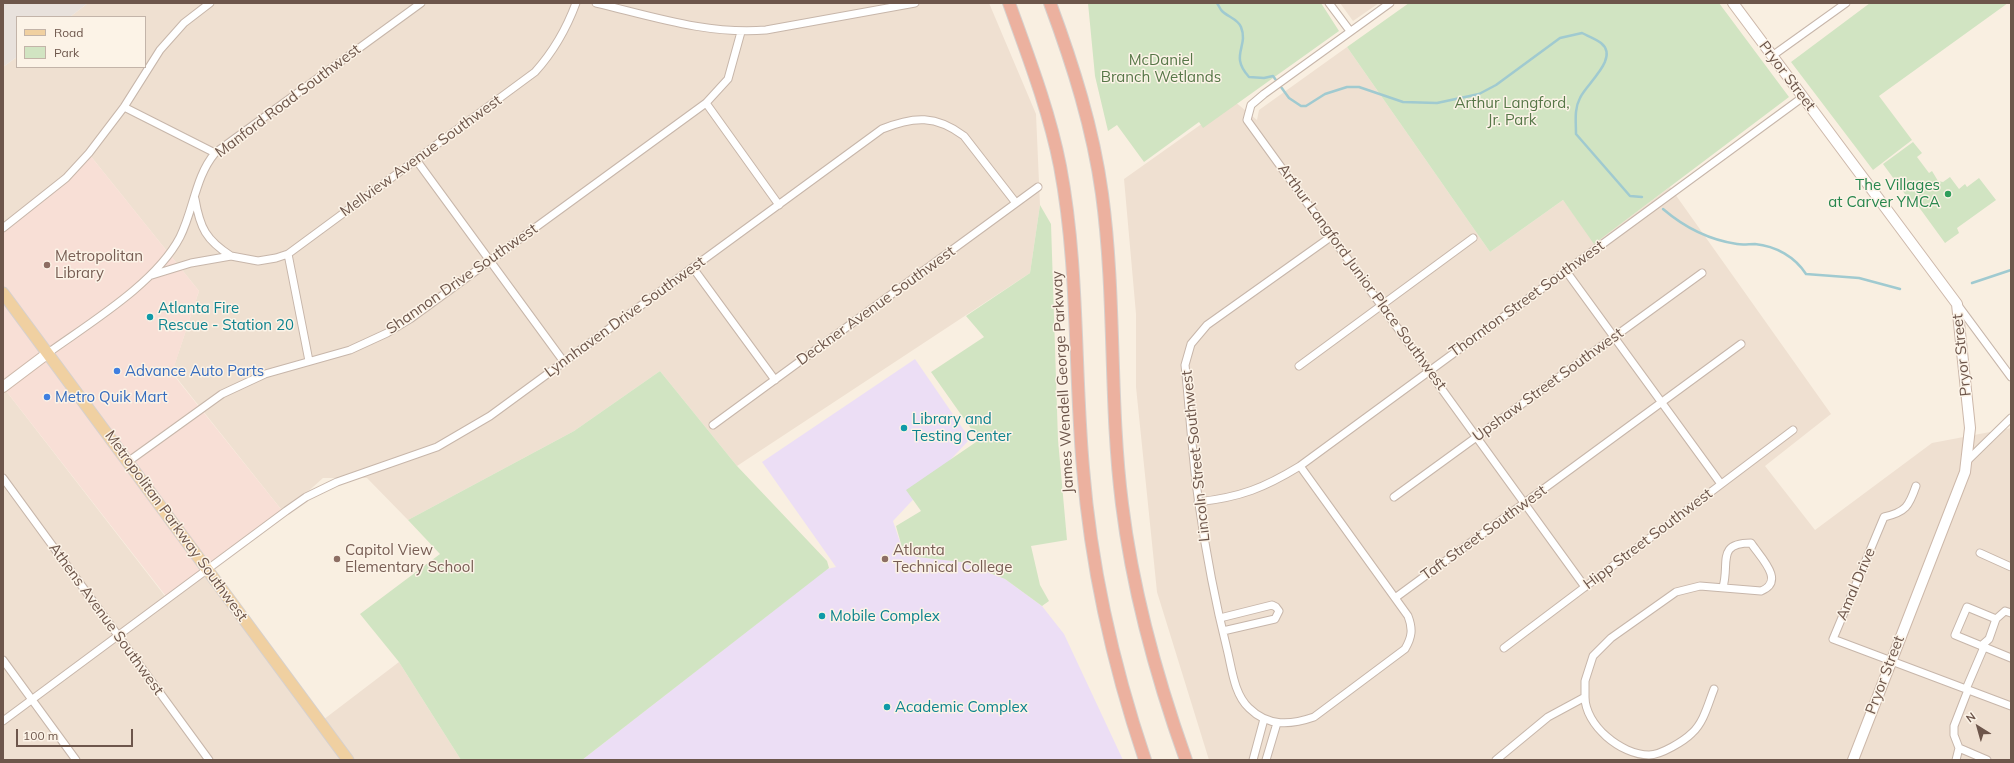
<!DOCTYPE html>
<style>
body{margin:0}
#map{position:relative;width:2014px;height:763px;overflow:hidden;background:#f9efe1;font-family:Mulish,sans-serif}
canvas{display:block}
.frame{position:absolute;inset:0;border:4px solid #6d564b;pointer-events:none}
.legend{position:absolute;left:16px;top:16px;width:130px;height:52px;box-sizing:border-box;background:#fcf3e7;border:1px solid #c3b4a9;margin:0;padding:5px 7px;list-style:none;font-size:12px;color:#6d564b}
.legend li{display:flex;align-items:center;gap:8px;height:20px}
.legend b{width:20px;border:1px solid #c3b4a9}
.north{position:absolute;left:1958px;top:707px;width:40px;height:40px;-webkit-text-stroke:3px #fcf3e7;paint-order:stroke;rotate:323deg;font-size:11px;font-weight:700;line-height:16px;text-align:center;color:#6d564b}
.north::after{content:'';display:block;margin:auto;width:14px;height:18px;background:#6d564b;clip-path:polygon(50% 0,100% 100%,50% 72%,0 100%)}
.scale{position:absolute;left:16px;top:729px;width:117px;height:18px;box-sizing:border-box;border:2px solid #6d564b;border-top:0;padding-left:5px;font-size:12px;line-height:14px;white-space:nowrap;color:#6d564b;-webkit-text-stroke:3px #fcf3e7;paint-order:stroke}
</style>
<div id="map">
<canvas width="2014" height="763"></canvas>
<div class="frame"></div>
<ul class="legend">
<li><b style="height:5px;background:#f0d0a1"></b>Road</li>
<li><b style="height:11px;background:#d1e4c2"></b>Park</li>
</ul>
<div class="north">N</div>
<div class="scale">100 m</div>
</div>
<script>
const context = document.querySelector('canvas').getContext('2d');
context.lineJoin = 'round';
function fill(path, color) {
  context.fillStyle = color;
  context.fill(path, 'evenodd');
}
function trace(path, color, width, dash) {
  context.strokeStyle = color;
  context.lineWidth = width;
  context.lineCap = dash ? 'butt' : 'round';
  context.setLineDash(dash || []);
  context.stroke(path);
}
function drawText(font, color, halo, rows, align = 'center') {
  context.font = font + ' Mulish,sans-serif';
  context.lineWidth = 3;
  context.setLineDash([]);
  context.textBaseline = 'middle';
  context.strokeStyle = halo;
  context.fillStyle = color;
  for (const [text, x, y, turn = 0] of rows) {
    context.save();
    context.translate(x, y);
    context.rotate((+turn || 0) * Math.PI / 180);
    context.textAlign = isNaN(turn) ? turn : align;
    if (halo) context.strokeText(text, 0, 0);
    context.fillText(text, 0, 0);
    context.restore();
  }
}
fill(new Path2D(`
 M88,3h901l47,111 4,91 -10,68 -293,193 -77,-95 -86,60 -166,89 -41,-42h-44l-39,35 -112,-141 27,-81 -110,-137 -86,72v-159l14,-10v10h128v-50h-75z
 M1340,3h39l-26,18z
 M1347,47l143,205 73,-52 32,43 75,-56 161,227 -66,52 50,64 117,-87 79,-15v332h-802l-52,-168 -21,-205v-73l-12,-135 110,-78 23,19 2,-10z
 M3,387l165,213 39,-29 112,152 80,-61 62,98h-458z`), '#efe0d1');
fill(new Path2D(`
 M89,154l110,137 -27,82 112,140 -115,87 -166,-213v-161z`), '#f8dfd6');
fill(new Path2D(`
 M3,3h85l-18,14h-53v40l-14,10z`), '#e8e1dc');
fill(new Path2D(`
 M915,359l55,80 -77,82 10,30 14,6 45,5 43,17 37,27 22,28 59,126h-541l245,-191 9,-2 -74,-105z`), '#ecdef5');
fill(new Path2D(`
 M1088,3h233l18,28 -136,97 -4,-6 -55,40 -27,-37 -9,6 -13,-55z
 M1409,3h310l70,94 -195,147 -31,-44 -73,52 -143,-205z
 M1870,3h138l-129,93 33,44 -39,30 -82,-108z
 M1913,142l9,11 -5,4 12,16 3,-2 6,10 5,1 7,-5 9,12 6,-5 2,3 12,-9 17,22 -39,28 2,5 -14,10 -32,-44 -3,2 -27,-37z
 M1040,205l11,19 7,216 9,100 -36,6 9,39 9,16 -7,5 -37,-27 -43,-17 -45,-5 -14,-6 -7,-25 25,-15 -15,-21 73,-50 -48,-68 53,-35 -18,-21 64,-43z
 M660,371l77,95 90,95 2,7 -247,192h-121l-62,-98 -39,-48 80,-60 -32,-34 166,-89z`), '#d1e4c2');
trace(new Path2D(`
 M1217,3c2,3 3,6 5,8 6,6 16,8 19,16 8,20 -12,28 8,50l15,1 9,-2 16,22 12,8h5l19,-12 22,-7h12l44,15 34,1 42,-9 17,-9 64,-47 22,-5c6,3 14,6 19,10 19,15 -15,41 -21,55 -6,11 -4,24 -4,36l54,62 12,1
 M1663,209c21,18 47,31 74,35 6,1 12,0 18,0 21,2 40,13 51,30l53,4 41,11
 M1972,283l39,-13`), '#a0cad0', 2.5);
const minor = new Path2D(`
 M596,3c55,13 112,32 170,27l149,-27
 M1329,3l21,28
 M1390,3l-126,91 -13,11 -4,15 338,467
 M1772,56l74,-53
 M706,103l73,102
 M124,107l91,46
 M417,161l147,201
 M195,199c5,29 11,41 36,57
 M3,228l63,-50 23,-25 35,-46 36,-57 24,-27 26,-20
 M288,254l21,107
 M693,268l82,112
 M1566,271l155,213
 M152,275l39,-12 40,-7 27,5 18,-3 12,-4 247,-182c19,-21 31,-42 41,-69
 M1957,304l54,73
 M48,353c43,-31 108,-70 132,-116 14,-28 15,-60 35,-84l206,-150
 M1299,366l174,-128
 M713,425l325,-238
 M1968,460l43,-42
 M129,461l93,-67 43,-20 85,-24 37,-17 23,-14 296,-216 22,-24 13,-47
 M1300,466l108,150c5,13 4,21 -3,33l-91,68c-23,8 -46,10 -65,-9 -15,-14 -17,-39 -22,-59 -12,-48 -21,-96 -28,-145 -7,-46 -9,-93 -14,-139l6,-21 16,-19 125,-89
 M3,478l206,282
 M1916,486c-7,20 -10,26 -32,31l-51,122 178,67
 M1394,497l308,-224
 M1198,502c43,-5 66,-14 102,-36l503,-369
 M1980,553l31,14
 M1395,598l346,-254
 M1220,618l52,-13 4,2 3,4 -4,8 -52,12
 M1996,619l-29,-12 -12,28 56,23
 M1981,646l8,-7 7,-20 9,-8 6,2
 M1504,648l289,-218
 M3,660l73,100
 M1966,689l18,-42
 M1968,690l-14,36v9l5,13 28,12
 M1585,697c0,28 36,58 64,58 12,0 35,-14 43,-22 12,-11 16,-29 22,-44
 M3,721l283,-210 20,-14 31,-15 100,-35 53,-31 392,-287c32,-13 54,-14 82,7l52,67
 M1253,760l11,-41
 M1266,760l11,-37
 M1496,760l52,-43 37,-20v-16l8,-25 18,-18 65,-46 24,-6 61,5c25,-10 -1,-34 -10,-48 -35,0 -21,20 -28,44
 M1956,760l3,-12`);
const secondary = new Path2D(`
 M1733,3l224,301 13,124 -5,44 -112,288
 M3,387l45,-34`);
const primary = new Path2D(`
 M3,293l345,467`);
const motorway = new Path2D(`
 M1009,3c19,53 40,107 51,163 19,100 14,201 23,302 8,100 30,197 62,292
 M1050,3c23,62 43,125 52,191 14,103 7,207 20,310 11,89 34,172 64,256`);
trace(minor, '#c7b6aa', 9);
trace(secondary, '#cdb8aa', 12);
trace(primary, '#d6d0cd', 13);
trace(motorway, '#d6d0cd', 14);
trace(minor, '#fff', 7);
trace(secondary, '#fff', 10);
trace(primary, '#f0d0a1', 11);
trace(motorway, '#ecb19f', 12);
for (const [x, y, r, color] of [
 [1948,194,4,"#2e9e5b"],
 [47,265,4,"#8d6e63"],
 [150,317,4,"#0f9aa8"],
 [117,371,4,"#3f7fe0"],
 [47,397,4,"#3f7fe0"],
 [904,428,4,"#0f9aa8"],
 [337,559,4,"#8d6e63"],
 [885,559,4,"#8d6e63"],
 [822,616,4,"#0f9aa8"],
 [887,707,4,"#0f9aa8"]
]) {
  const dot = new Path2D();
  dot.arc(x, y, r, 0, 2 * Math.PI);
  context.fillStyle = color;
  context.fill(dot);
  trace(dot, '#fcf3e7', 1.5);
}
drawText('15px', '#577748', '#fcf3e7', [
 ["McDaniel",1161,60],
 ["Branch Wetlands",1161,77],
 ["Arthur Langford,",1512,103],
 ["Jr. Park",1512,120]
]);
drawText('15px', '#6d564b', '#fcf3e7', [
 ["Pryor Street",1787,76,53],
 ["Manford Road Southwest",288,101,-37],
 ["Mellview Avenue Southwest",421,156,-36],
 ["Arthur Langford Junior Place Southwest",1362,277,54],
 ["Shannon Drive Southwest",462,279,-35],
 ["Thornton Street Southwest",1527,299,-36],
 ["Deckner Avenue Southwest",876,306,-36],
 ["Lynnhaven Drive Southwest",625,317,-36],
 ["Pryor Street",1962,355,-96],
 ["James Wendell George Parkway",1063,382,-93],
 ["Upshaw Street Southwest",1548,385,-36],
 ["Lincoln Street Southwest",1196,456,-96],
 ["Metropolitan Parkway Southwest",176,526,54],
 ["Taft Street Southwest",1484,533,-36],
 ["Hipp Street Southwest",1648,539,-37],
 ["Amal Drive",1856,584,-67],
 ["Athens Avenue Southwest",106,619,54],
 ["Pryor Street",1885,675,-69]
]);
drawText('15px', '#27864d', '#fcf3e7', [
 ["The Villages",1940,185],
 ["at Carver YMCA",1940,202]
], 'right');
drawText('15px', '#785e54', '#fcf3e7', [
 ["Metropolitan",55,256],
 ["Library",55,273],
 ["Capitol View",345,550],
 ["Elementary School",345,567],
 ["Atlanta",893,550],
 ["Technical College",893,567]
], 'left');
drawText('15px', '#0d838f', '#fcf3e7', [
 ["Atlanta Fire",158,308],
 ["Rescue - Station 20",158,325],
 ["Library and",912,419],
 ["Testing Center",912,436],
 ["Mobile Complex",830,616],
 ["Academic Complex",895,707]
], 'left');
drawText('15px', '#366cbe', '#fcf3e7', [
 ["Advance Auto Parts",125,371],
 ["Metro Quik Mart",55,397]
], 'left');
</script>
